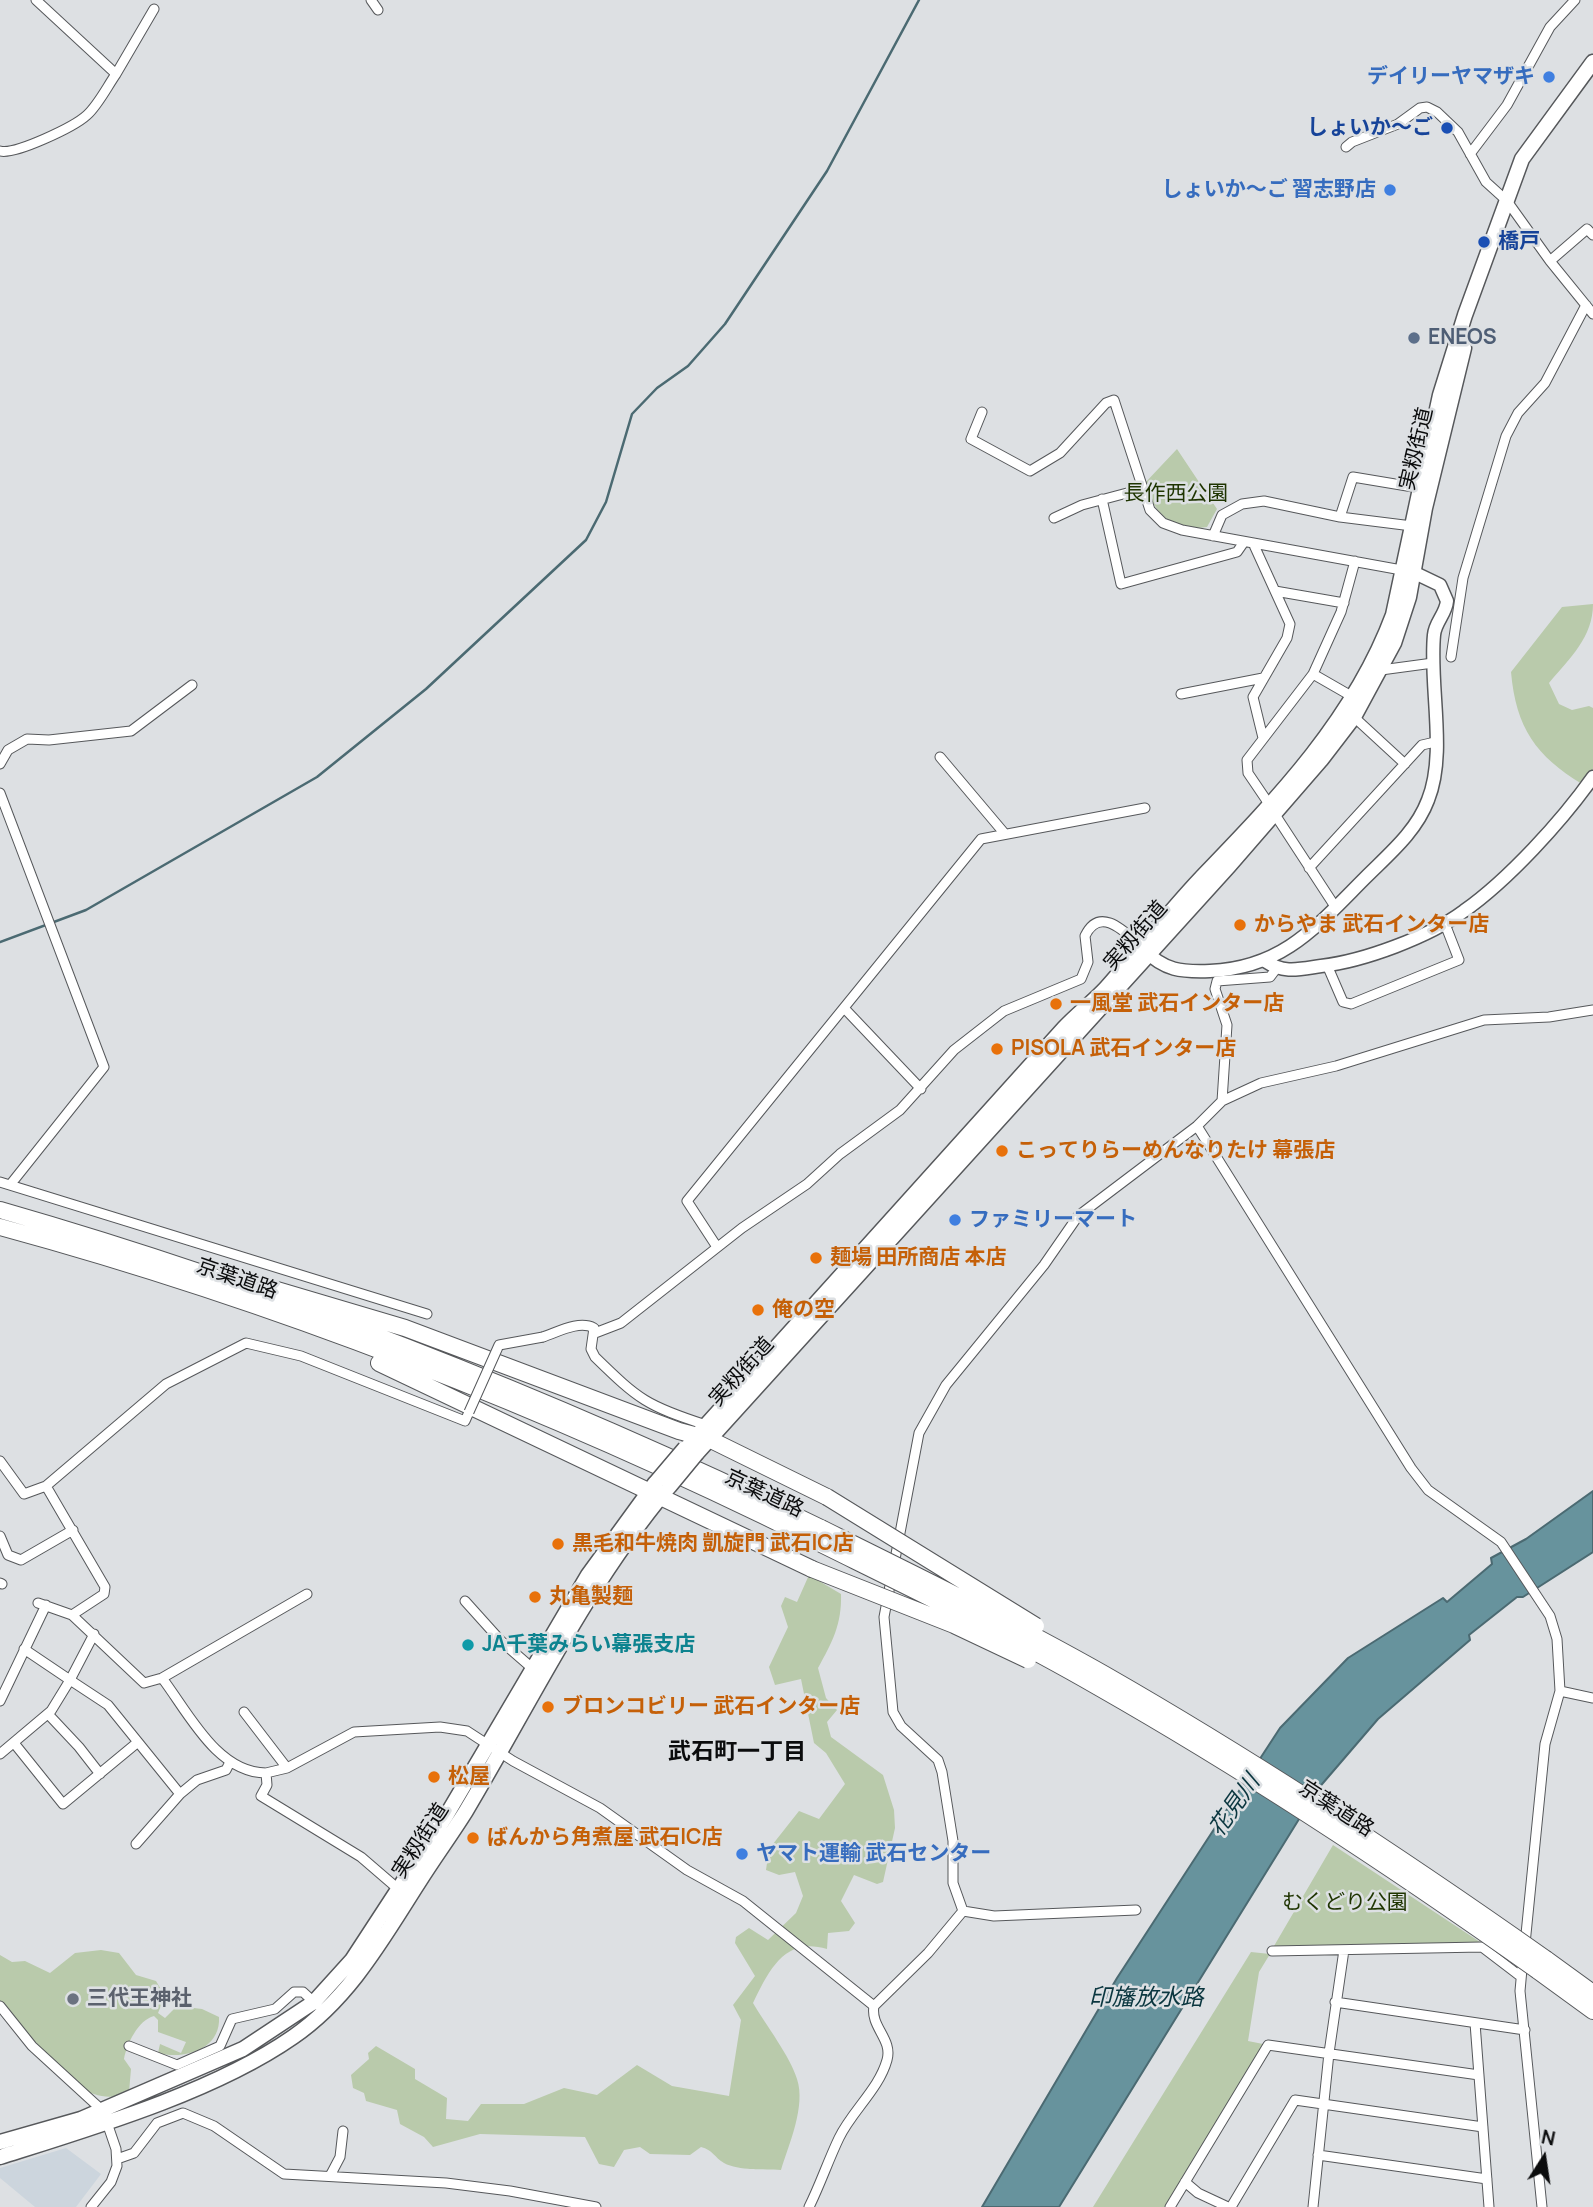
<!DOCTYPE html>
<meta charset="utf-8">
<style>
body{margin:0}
#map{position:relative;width:1593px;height:2207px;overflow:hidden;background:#dde0e3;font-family:Manrope,sans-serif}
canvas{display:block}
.north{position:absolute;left:1509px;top:2123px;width:70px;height:70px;-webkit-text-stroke:5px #dde0e3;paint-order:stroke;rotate:12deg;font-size:19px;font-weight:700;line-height:28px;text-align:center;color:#0b0c0d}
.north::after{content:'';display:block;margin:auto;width:24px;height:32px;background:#0b0c0d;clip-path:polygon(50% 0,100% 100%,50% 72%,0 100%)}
</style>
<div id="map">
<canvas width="1593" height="2207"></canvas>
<div class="north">N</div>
</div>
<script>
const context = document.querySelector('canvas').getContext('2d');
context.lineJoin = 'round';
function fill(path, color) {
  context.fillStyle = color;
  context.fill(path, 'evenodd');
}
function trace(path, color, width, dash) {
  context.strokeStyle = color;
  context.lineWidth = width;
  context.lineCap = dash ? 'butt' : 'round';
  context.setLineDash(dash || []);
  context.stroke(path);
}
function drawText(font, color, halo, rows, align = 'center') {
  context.font = font + ' Manrope,"Noto Sans JP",sans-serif';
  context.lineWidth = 5;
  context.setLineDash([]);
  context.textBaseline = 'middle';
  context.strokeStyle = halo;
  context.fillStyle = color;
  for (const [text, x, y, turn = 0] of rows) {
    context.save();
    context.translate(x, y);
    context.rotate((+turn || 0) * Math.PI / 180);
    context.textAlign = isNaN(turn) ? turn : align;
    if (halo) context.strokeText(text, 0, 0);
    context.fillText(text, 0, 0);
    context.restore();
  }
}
fill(new Path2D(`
 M66,2148l35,26 -25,33h-41l-35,-29v-10z`), '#ccd5dd');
fill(new Path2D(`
 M1177,449l40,60 -10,18c-35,6 -52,-14 -63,-43z
 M1593,604c0,33 -23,54 -44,79l10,21 13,6 17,-4 4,2v61l-11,15c-46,-28 -66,-56 -71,-112l51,-65z
 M809,1575l32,19c1,30 -9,49 -23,74l8,30 11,12 -10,12 4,15 52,38 11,35 1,18 -12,54 -6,2 -23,-9 -13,26 14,22 -6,8 -21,2 -1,16c-42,-13 -58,21 -74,54 13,22 37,53 44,76 9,27 -8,65 -16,91 -17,-1 -42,1 -57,-7 -10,-6 -11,-13 -23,-16l-11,8 -40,-1 -10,-7 -16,3 -10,17 -15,-3 -14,-27 -105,-3 -47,13 -9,-10 -24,-13 -3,-14 -31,-9 -2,-8 -11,-5 -2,-13 18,-16 -1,-6 8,-7 39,23v10l32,19 -1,21 22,2 13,-17h43l40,-16 33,7 40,-30 35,21 57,10 12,-76 -8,-15 22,-29 -20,-33 1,-6 13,-9 19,12 28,-27 7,-17 -8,-24 -16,3 -13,-5 3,-21 30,-38 20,8 26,-35 -19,-31 -12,-10 -13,-64 -26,6 -6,-18 19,-40 -7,-21 4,-9 12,5z
 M1333,1845l150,99 -209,2z
 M101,1950l18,3 17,22 20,6 9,15 -7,17 7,5 12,-12 25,3 17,8c2,33 -36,43 -61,36l2,-9 21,9 5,-11 -28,-10v-12l-4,-4c-16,4 -27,28 -30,43l7,10 -2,23c-47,24 -100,-51 -129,-81v-56l12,7 13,-1 25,12 25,-20z
 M1251,1952l19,2 -11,18 -11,69 15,3 -98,163h-72z`), '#b9caab');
const water = new Path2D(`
 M1593,1491v61l-70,45h-6l-48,38 1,5 -92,79 -61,71 -258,417h-77l135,-229 163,-250 68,-70 95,-60 4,4 45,-38 -1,-6 35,-19z`);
fill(water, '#67939d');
trace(water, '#4b6a72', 2);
trace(new Path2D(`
 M0,942l86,-32 231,-133 109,-88 160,-149 20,-38 26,-88 25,-26 31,-22 37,-42 102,-153 92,-171`), '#4b6a72', 2.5);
const street = new Path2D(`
 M36,0l80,74 38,-65
 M371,0l7,10
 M1346,147l6,-5 46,-18 22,-16 7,-1 10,5 21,20 28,50 21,19 43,60 43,53
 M0,151c15,4 74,-24 87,-36 11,-10 20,-28 29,-41
 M1470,154l37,-49 43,-78 25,-27
 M1550,261l37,-32 6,6
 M982,412l-11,27 59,32 30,-18 46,-50 8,-3 36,110 13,13 19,7 225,41
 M1102,499l19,85 116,-32 7,-10
 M1340,517l13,-40 66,11
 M1054,518l28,-13 60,-16
 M1213,536l9,-21 20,-11 22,-3 76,16 72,9
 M1253,543l37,81 -3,14 -34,59 10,41
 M1275,591l69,12
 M1451,657l12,-79 43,-142 12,-23 27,-30 41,-78
 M1381,670l52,-7
 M1313,674l40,23
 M1181,694l82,-16
 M1354,717l51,47
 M940,757l65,77
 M0,764l8,-14 19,-11 22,1 82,-9 61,-46
 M0,793l104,274 -94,118
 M1269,804l-21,-31 -1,-13 66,-86 28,-62 14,-51
 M1274,813l62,95
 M1309,868l113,-123 13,-3
 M1327,965l16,37 8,2 108,-44 -14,-36
 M845,1009l76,80
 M1222,1101l5,-76 -12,-36 2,-8 53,-4 6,-8
 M1197,1126l214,342 17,22 73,52 49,74 7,23 3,52 -15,53 -20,200
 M0,1182l427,132
 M717,1247l-30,-46 294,-362 164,-31
 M595,1333l26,-10 121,-95 65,-44 33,-30 60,-44 54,-60 50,-39 77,-32 7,-17 -3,-26c15,-31 40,-4 56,10
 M543,1337c15,-5 36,-17 51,-9l-3,21 4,8c44,43 52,49 111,68
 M0,1461l24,33 22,-8 120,-102 80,-41 55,13 164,65 4,-9
 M46,1486l59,101 -1,7 -32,21 72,68 18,-5 145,-84
 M0,1536l8,19 13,5 52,-30
 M0,1583l2,1
 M465,1601l36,40 31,27
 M38,1603l34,12
 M24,1649l46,31 24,-46
 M162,1678c26,34 55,95 104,95
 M1560,1691l33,7
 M0,1701l46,-96
 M244,1712l43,56
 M48,1714l31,33 21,27
 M14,1743l49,61 75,-62
 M0,1754l51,-43 19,-31 38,25 72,89 17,-14 29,-10 4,-8
 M136,1844l44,-50
 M397,1888l-36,-31 -100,-61 6,-11 -1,-12 21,-5 67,-36 86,-5 27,4 46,30 87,47 87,62 56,31 131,105
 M963,1911l31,5 142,-6
 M1272,1951l210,-4 38,29
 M1523,1958l-3,33 22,216
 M1335,2002l190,28
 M0,2006l32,40 71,65 13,38 1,17 -6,16 -20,25
 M1475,2023l14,184
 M129,2046l48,19 43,-19 12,-27 43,-10 19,-17h9l14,13
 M1318,2155l169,24
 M117,2159l17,-6 23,-30 26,-10 31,13 70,48 162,9 64,8 86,16
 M330,2176l10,-19 3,-26
 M1185,2182l13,11 30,14
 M809,2207c11,-22 19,-46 30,-69 13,-27 40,-49 48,-78 6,-21 -17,-33 -13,-54l54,-53 35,-42 -10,-28v-42l-11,-69 -4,-12 -37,-34 -8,-14 -9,-95 35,-184 27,-48 98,-120 34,-49 119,-90 25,-25 39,-18 75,-17 148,-46 65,-3 44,-7
 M1170,2207l98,-162 211,30
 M1231,2207l64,-107 188,27
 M1313,2207l16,-154 15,-103`);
const secondary = new Path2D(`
 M1143,949c22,22 38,23 67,22 73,-3 107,-45 155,-93 24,-24 51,-46 63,-78 19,-47 1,-114 6,-165 1,-13 12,-21 13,-34l-7,-16 -25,-12
 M1265,961c19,13 35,8 56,5 43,-5 108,-29 143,-55 44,-31 98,-90 129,-134`);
const primary = new Path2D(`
 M690,1443l374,-415c13,-14 29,-26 42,-40 32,-36 61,-74 94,-109 76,-79 154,-159 193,-264l47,-220 25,-80 57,-156 71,-97
 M697,1453l532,-587 92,-106 33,-43 40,-74 15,-46 16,-89 39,-160
 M0,2142l81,-23 162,-70 71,-47 38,-42 94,-144 142,-241 67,-92
 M0,2157c92,-29 214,-65 293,-120 57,-39 90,-99 126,-155 15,-24 32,-47 47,-71 65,-109 120,-225 202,-323`);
const highway = new Path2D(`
 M0,1210c282,81 557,190 821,318
 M0,1227c280,76 555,185 815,314
 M270,1288l135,40 274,103 30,8 118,58
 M379,1363l433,206
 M1546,1959l47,34
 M1538,1971l55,40`);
trace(street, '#56585b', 11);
trace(secondary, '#56585b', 15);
trace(primary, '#56585b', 17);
trace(highway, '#56585b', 18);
trace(street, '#fff', 9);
trace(secondary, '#fff', 12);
trace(primary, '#fff', 14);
trace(highway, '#fff', 16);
const streetBridge = new Path2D(`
 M469,1412l30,-67 44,-8`);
const primaryBridge = new Path2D(`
 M657,1481l28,-33
 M669,1487l28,-34`);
const highwayBridge = new Path2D(`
 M827,1497l209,129
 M821,1528c95,47 191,94 283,146 152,87 299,184 442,285
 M815,1541c95,47 191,93 283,146 151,86 298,183 440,284
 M812,1569l142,56 74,35`);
trace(streetBridge, '#56585b', 11, []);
trace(primaryBridge, '#56585b', 17, []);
trace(highwayBridge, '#56585b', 18, []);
trace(streetBridge, '#fff', 9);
trace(primaryBridge, '#fff', 14);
trace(highwayBridge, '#fff', 16);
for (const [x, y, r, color] of [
 [1549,77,7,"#3f7fe0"],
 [1447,128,7,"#1a4fb4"],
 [1390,190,7,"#3f7fe0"],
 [1484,242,7,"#1a4fb4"],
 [1414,338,7,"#5c6f8a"],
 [1240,925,7,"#e8710a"],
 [1056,1004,7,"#e8710a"],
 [997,1049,7,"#e8710a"],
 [1002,1151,7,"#e8710a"],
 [955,1220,7,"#3f7fe0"],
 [816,1258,7,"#e8710a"],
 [758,1310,7,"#e8710a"],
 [558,1544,7,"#e8710a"],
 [535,1597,7,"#e8710a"],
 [468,1645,7,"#0f9aa8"],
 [548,1707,7,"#e8710a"],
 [434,1777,7,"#e8710a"],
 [473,1838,7,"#e8710a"],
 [742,1854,7,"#3f7fe0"],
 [73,1999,7,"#6b7280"]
]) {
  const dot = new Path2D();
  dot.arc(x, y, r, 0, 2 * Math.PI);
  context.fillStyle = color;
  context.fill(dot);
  trace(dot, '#dde0e3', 2.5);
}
drawText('bold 21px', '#366cbe', '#dde0e3', [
 ["デイリーヤマザキ",1535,77],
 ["しょいか～ご 習志野店",1376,190],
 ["ファミリーマート",969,1220,"left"],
 ["ヤマト運輸 武石センター",756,1854,"left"]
], 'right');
drawText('bold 21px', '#164399', '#dde0e3', [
 ["しょいか〜ご",1433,128],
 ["橋戸",1498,242,"left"]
], 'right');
drawText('bold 21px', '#4e5e75', '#dde0e3', [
 ["ENEOS",1428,338]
], 'left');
drawText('21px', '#0b0c0d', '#dde0e3', [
 ["実籾街道",1417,449,-77],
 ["実籾街道",1136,936,-49],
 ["京葉道路",237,1279,19],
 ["実籾街道",742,1372,-48],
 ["京葉道路",764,1494,25],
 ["京葉道路",1336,1809,33],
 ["実籾街道",421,1841,-57]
]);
drawText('21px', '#1e3400', '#dde0e3', [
 ["長作西公園",1176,494],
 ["むくどり公園",1345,1903]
]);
drawText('bold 21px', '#c56008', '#dde0e3', [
 ["からやま 武石インター店",1254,925],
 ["一風堂 武石インター店",1070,1004],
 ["PISOLA 武石インター店",1011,1049],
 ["こってりらーめんなりたけ 幕張店",1016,1151],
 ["麺場 田所商店 本店",830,1258],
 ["俺の空",772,1310],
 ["黒毛和牛焼肉 凱旋門 武石IC店",572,1544],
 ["丸亀製麺",549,1597],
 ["ブロンコビリー 武石インター店",562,1707],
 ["松屋",448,1777],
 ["ばんから角煮屋 武石IC店",487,1838]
], 'left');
drawText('bold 21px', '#0d838f', '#dde0e3', [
 ["JA千葉みらい幕張支店",482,1645]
], 'left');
drawText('bold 21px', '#5b616d', '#dde0e3', [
 ["三代王神社",87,1999]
], 'left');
drawText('bold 23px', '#0b0c0d', '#dde0e3', [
 ["武石町一丁目",737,1753]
]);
drawText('italic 23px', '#0a363f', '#dde0e3', [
 ["花見川",1235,1806,-55],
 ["印旛放水路",1146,1999]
]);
</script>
